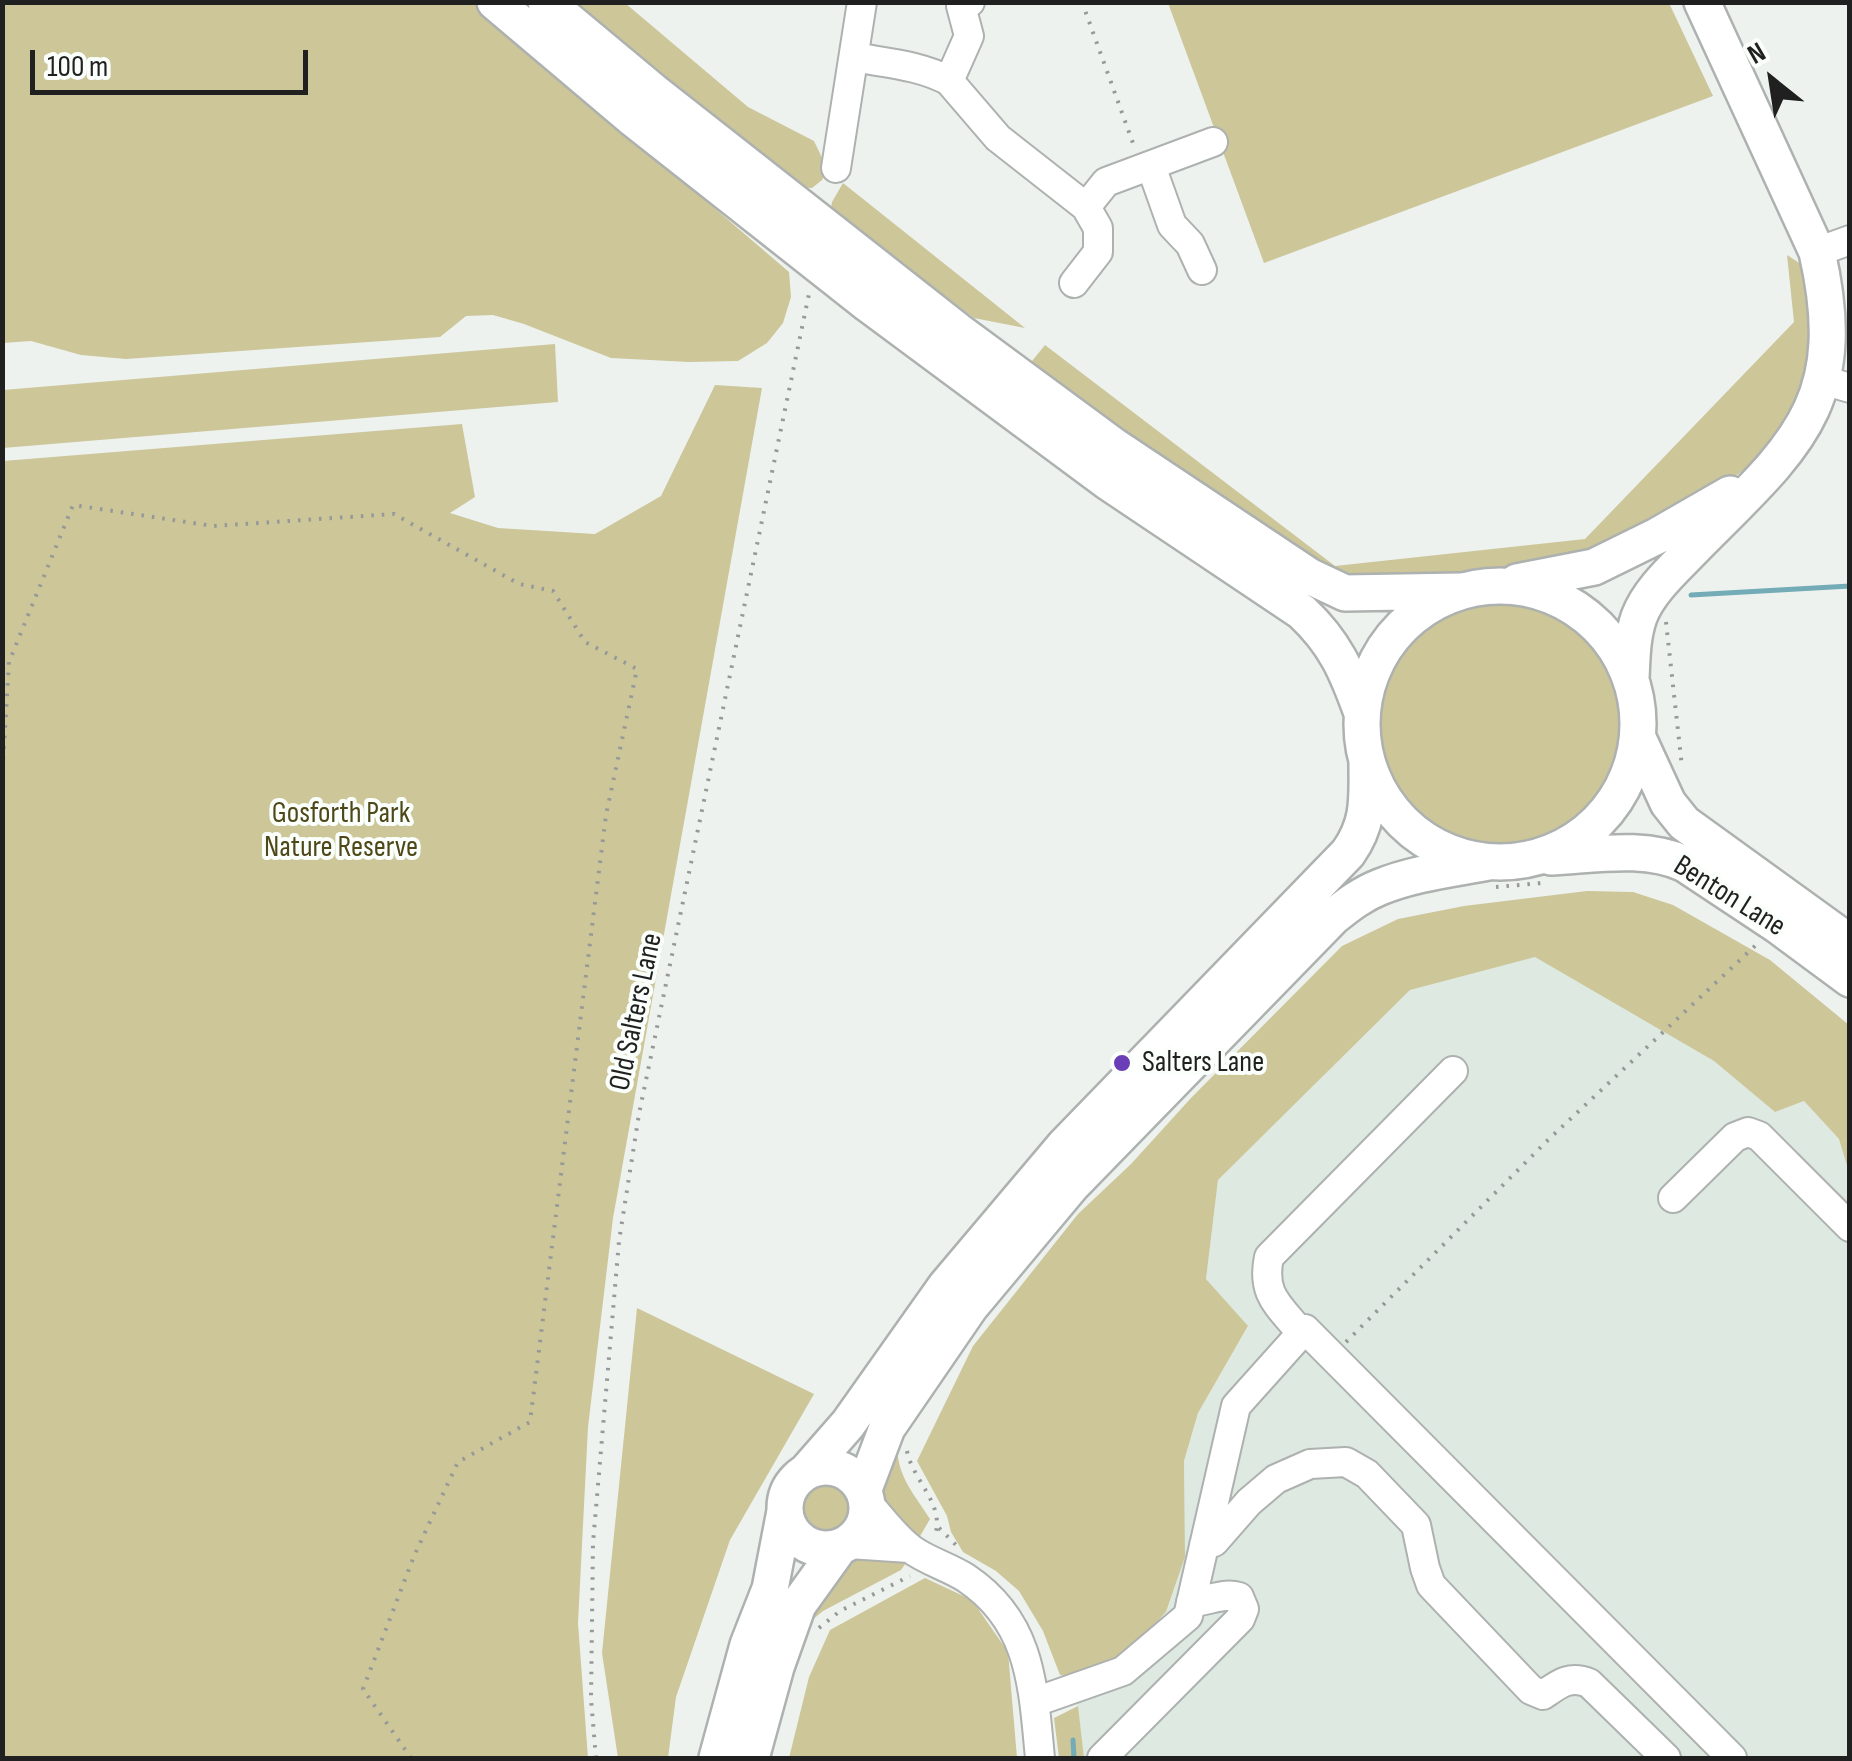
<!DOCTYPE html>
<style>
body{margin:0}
#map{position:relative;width:1852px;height:1761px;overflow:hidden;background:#edf2ef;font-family:"Sofia Sans Condensed",sans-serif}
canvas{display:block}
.frame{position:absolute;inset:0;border:5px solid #1f201f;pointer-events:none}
.north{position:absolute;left:1722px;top:30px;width:100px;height:100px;-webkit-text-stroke:8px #fbfffc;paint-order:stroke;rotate:330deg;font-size:28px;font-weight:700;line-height:40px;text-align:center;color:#1f201f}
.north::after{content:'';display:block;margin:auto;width:35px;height:45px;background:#1f201f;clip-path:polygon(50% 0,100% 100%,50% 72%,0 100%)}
.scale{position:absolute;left:30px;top:50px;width:278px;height:45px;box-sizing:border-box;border:5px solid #1f201f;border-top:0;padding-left:12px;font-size:30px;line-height:35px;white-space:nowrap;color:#1f201f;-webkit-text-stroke:8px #fbfffc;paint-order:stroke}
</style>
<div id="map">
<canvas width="1852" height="1761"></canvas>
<div class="frame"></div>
<div class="north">N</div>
<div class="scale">100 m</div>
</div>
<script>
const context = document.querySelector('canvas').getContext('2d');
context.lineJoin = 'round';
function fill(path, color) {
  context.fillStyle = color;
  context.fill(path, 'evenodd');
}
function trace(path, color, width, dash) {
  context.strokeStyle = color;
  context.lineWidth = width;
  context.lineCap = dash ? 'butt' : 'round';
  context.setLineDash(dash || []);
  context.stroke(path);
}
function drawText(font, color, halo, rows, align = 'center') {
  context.font = font + ' "Sofia Sans Condensed",sans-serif';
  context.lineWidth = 8;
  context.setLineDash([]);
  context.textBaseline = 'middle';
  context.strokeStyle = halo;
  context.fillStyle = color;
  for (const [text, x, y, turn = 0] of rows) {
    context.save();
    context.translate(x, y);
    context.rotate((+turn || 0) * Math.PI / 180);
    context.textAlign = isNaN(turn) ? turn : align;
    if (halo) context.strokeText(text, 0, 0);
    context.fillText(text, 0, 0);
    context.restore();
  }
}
fill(new Path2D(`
 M1534,956l180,105 61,51 29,-11 35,38 11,33 -1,586h-765l-10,-81 43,-12 49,-52 19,-56 -1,-96 14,-48 50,-86 -42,-48 12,-99 192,-190z`), '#dde9e1');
fill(new Path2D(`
 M3,3h472l314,269 2,25 -8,26 -16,20 -29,18 -49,1 -78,-4 -87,-34 -31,-9 -27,1 -26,21 -314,22 -45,-4 -50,-14 -28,2z
 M571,3h54l123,104 66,34 11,23 1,9 -4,7 -10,8 -15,-1z
 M1168,3h501l44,93 -449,167z
 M843,183l182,145 -51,-10 -134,-100 -9,-10 1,-6z
 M1787,255l17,11 9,37 -6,82 -22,42 -22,28 -30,23 -171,88 -180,20 -57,-9 -297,-211 17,-21 290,221 250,-27 209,-217z
 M555,344l3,58 -555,46v-58z
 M715,385l47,3 -149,830 -25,209 -10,196 10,135h-585v-1297l459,-37 13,73 -25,16 48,15 97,6 66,-38z
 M1374 723a126 126 0 1 1 252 0a126 126 0 1 1-252 0Z
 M1587,891l46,1 40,13 97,55 79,65v147l-10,-33 -35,-38 -29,11 -61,-51 -179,-104 -125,33 -192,190 -12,99 42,47 -50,87 -14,48 1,96 -19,55 -49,53 -43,12 -14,-2 -17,-44 -24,-40 -23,-20 -33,-19 -12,-20 -4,-16 -30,-55 56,-115 105,-132 53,-50 60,-66 151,-152 56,-27 66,-13z
 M637,1308l177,86 -84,146 -54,157 -8,61h-50l-16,-105z
 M897,1435c-2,39 13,53 33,84l-11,19 -15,-9 -24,-32 1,-22z
 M797 1509a29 29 0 1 1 58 0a29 29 0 1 1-58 0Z
 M858,1557l38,1 10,5 -5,7 -78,41 -17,14 34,-59z
 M925,1578l47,22 36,52 9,106h-228l20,-81 21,-47z
 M1078,1706l6,52h-25l-5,-40z`), '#ccc699');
trace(new Path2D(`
 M1691,595l159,-9
 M1073,1740l1,18`), '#73abb6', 5);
const minor = new Path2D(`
 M854,57c31,6 66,8 95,24l20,-45 -8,-30 9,-4
 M949,81l49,57 88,69 12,21v24l-24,31
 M1151,166l21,59 18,19 12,26
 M836,168l26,-166
 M1086,207l20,-25 107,-40
 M1817,252l33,-12
 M1826,381l24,7
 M1673,1198l62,-61 13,-5 11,4 91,91
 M1301,1333c-22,-28 -40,-38 -32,-76l184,-186
 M868,1503c13,15 27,34 43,46 16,12 38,18 55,29 66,44 67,109 74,180
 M849,1544l60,4
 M1204,1545l10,-3 35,-40 27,-23 34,-15 36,-2 21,12 49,51 9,43 6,17 100,105 12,5c16,-11 26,-20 46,-12l77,75
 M1035,1702l88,-31 65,-55 48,-210 69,-77 427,429
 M1102,1758l138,-139 4,-10 -5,-12c-17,-5 -32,5 -48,5`);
const major = new Path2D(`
 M495,2l136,115 237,187 240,178 194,130c33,31 45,59 60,101
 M546,2l108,90 304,239 156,115 195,130 36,17 116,-2
 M1517,582l77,-15 63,-31 73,-42
 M1362 724a138 138 0 1 1 276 0a138 138 0 1 1-276 0Z
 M1631,678c1,-20 1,-41 8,-61 10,-27 37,-50 57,-71 98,-99 156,-141 121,-294l-115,-250
 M1638,738l30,65 16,20 166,120
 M1551,857c43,-2 94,-12 134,7l92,61 73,54
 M785 1508a41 41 0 1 1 82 0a41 41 0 1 1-82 0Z
 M806,1472l42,-48 97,-137 119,-141 284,-293c22,-31 19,-55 19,-91
 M864,1489l23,-61 83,-121 102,-122 261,-268c15,-12 29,-23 47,-30 34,-14 72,-18 108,-25
 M717,1758l31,-113 22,-56 15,-78
 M751,1758l25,-91 22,-62 41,-57`);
trace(minor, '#adb1af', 32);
trace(major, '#adb1af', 40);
trace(new Path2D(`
 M1082,2l52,144
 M1666,622l16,145
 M2,780l7,-118 64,-157 140,21 181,-12 125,70 34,7 32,51 52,27 -31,146 -76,607 -72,40 -44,94 -51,133 48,69
 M1496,887l46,-4
 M1346,1342l203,-203 207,-194
 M907,1451c6,31 40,54 27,87
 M939,1528l18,18
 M819,1628l21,-17 70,-35
 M596,1758l-5,-59 2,-156 26,-302 20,-127 171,-825`), '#969997', 4, [2.5, 8]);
trace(minor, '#fff', 28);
trace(major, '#fff', 35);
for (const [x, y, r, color] of [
 [1122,1063,10,"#6a3eb6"]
]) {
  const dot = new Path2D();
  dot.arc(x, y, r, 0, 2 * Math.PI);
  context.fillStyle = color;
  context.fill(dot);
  trace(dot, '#fbfffc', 4);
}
drawText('30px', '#4e4718', '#fbfffc', [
 ["Gosforth Park",341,814],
 ["Nature Reserve",341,848]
]);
drawText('30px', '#1f201f', '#fbfffc', [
 ["Benton Lane",1729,897,32],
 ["Old Salters Lane",637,1012,-78]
]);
drawText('30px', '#1f201f', '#fbfffc', [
 ["Salters Lane",1142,1063]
], 'left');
</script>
